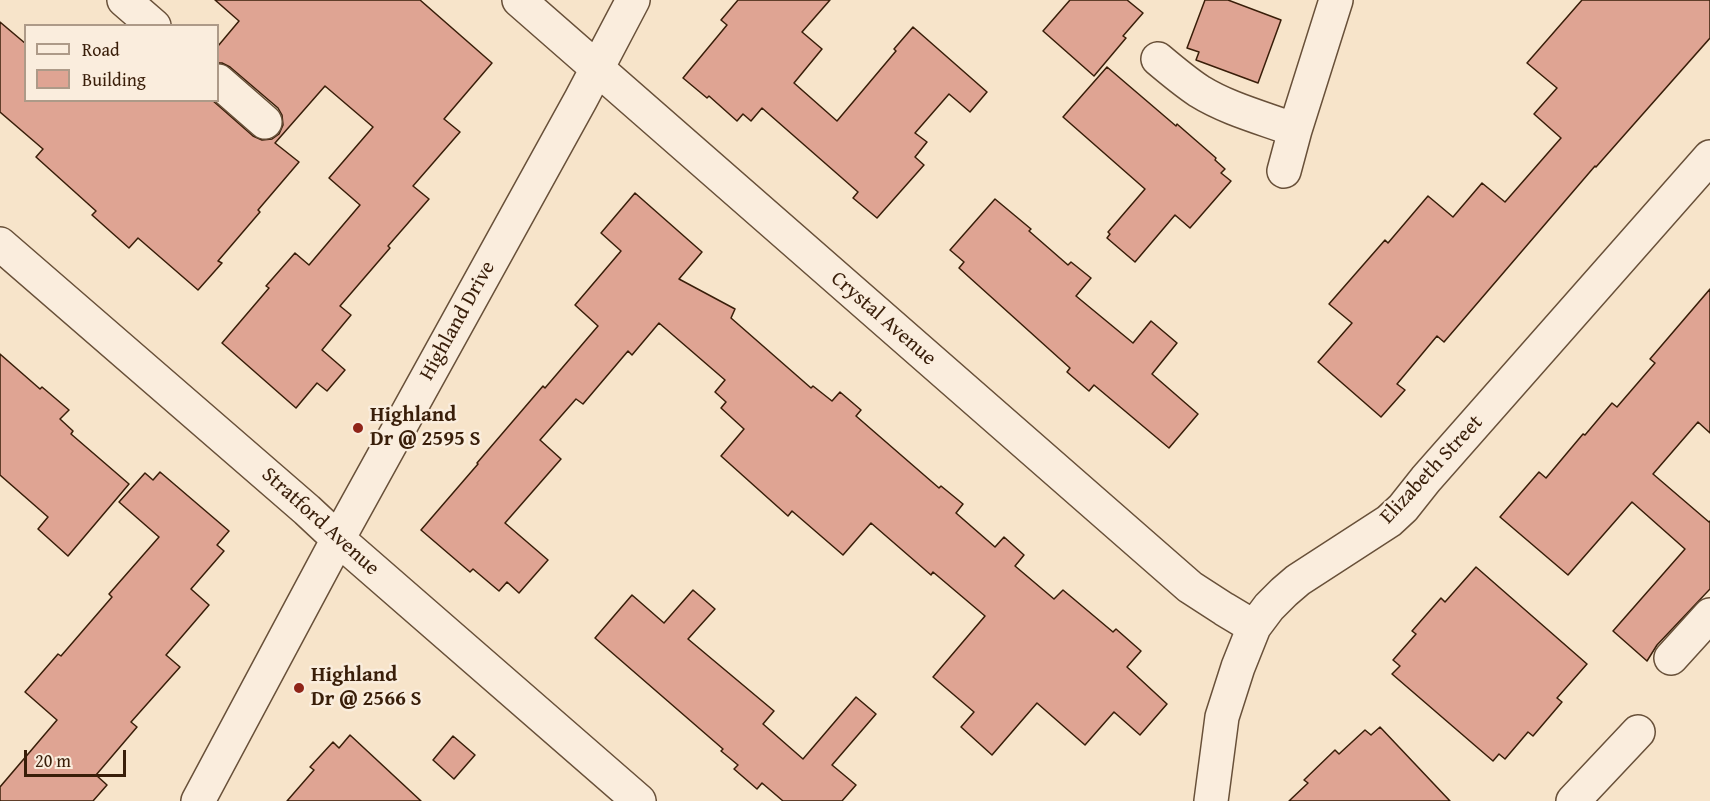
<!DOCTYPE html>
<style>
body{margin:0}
#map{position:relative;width:1710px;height:801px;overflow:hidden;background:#f7e4ca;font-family:"Gentium Book Plus",serif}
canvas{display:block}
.legend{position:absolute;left:24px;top:24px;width:195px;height:78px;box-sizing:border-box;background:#faeddd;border:2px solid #ad9a88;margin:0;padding:8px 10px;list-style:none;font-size:18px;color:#391e09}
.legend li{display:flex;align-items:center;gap:12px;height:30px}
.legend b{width:30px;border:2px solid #ad9a88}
.scale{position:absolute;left:24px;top:750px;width:102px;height:27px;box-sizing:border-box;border:3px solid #391e09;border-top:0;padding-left:8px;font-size:18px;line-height:21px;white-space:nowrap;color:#391e09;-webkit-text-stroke:4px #faeddd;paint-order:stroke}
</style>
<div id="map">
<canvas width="1710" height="801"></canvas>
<ul class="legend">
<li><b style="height:8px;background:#faeddd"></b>Road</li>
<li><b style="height:16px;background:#dfa493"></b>Building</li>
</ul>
<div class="scale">20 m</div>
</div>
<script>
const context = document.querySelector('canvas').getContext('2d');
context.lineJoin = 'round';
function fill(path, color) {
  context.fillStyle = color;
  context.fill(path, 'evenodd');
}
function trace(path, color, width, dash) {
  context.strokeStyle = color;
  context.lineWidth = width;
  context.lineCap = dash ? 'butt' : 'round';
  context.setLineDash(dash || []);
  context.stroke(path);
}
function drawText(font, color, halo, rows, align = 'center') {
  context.font = font + ' "Gentium Book Plus",serif';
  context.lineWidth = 5;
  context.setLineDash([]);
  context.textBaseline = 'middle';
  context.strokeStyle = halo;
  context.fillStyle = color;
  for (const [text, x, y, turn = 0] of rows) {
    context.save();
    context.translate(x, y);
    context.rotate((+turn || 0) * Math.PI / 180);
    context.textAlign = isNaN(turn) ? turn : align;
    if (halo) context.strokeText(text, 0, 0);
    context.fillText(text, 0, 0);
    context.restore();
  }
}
const building = new Path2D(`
 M215,0h205l72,63 -48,56 16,13 -47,54 16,13 -41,47 2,2 -50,58 11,9 -29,35 23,20 -18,21 -10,-8 -21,25 -74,-65 47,-55 -3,-2 29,-33 14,12 51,-60 -31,-27 44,-51 -48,-41 -50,57 24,19 -41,48 2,2 -42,49 4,2 -24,27 -60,-52 -9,10 -37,-33 4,-4 -60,-54 7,-8 -43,-37v-90l26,22v56h186l41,36 9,4 10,-1 7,-5 4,-9 -1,-10 -4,-7 -48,-41 -8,-4h-4v-17l21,-25z
 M738,0h92l-28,32 20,17 -28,34 43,38 59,-70 -2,-2 19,-22 74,65 -17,20 -21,-18 -34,39 12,9 -12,15 9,8 -47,53 -24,-20 5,-6 -96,-84 -11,13 -8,-7 -6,7 -28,-25 -2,2 -24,-20 44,-53 -6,-5z
 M1070,0h57l16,13 -20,23 3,2 -32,38 -51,-45z
 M1205,0h23l53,20 -23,63 -62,-23 3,-8 -12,-4z
 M1582,0h128v38l-114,129 -1,-1 -151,176 -7,-6 -40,48 8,6 -24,27 -63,-55 34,-39 -23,-19 56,-64 3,3 40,-47 25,21 29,-34 23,19 56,-64 -27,-24 23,-26 -30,-25z
 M1107,67l69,59 1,-2 39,34 -1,2 10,9 -4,4 10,8 -41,47 -15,-13 -40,47 -28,-24 3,-4 -2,-2 37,-43 -82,-72z
 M635,193l67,59 -23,27 56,30 -4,9 80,70 2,-2 19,15 8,-9 21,18 -5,6 83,72 2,-2 22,18 -7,9 39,34 9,-10 20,18 -9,11 39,33 9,-9 50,42 3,-3 25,22 -14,16 40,37 -27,31 -26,-23 -29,33 -48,-42 -45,52 -31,-28 13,-15 -41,-35 52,-61 -52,-44 -2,3 -60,-52 -28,32 -51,-44 -4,5 -67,-60 23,-27 -23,-21 5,-6 -11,-10 10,-12 -66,-57 -27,32 -4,-4 -45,53 -7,-5 -36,41 21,19 -56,64 43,37 -29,33 -12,-11 -8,9 -26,-22 -3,3 -49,-42 57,-66 -1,-1 66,-77 2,2 53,-62 -23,-21 46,-54 -20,-18z
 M995,199l36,30 -2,2 39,34 3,-3 20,16 -15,18 57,47 18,-22 26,22 -25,31 46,40 -29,34 -75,-63 -5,6 -22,-19 3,-4 -111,-100 5,-6 -14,-12z
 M1710,289v144l-12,-11 -45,52 56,48 1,-1v68l-53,56 -10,16 -34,-30 72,-82 -53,-47 -64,73 -68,-58 39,-45 7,6 37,-44 2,1 27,-32 5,4 38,-44 -5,-4z
 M0,354l40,35 2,-2 27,23 -9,9 13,12 -2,3 58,50 -61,72 -30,-27 10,-12 -48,-42z
 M160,472l69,59 -12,14 7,6 -33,38 18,16 -43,50 14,12 -49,55 6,5 -41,48 11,10 -14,16h-93v-14l57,-67 -32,-28 33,-38 3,2 51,-59 -3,-3 50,-57 -40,-35 26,-29 8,7z
 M1476,567l111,97 -30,34 5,4 -29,34 -5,-4 -23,27 -6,-5 -6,7 -101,-87 8,-8 -7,-6 23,-26 -4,-3 29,-33 4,4z
 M693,590l22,19 -27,30 86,72 -11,13 40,35 53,-62 20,17 -44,51 24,20 -14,16h-59l-21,-18 -5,6 -23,-20 4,-4 -17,-14 2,-2 -128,-111 37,-43 32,28z
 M1380,727l70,74h-161l19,-18 -4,-3 31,-30 4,4 26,-24 6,5z
 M350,735l71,66h-134l27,-31 -4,-3 23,-25 6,6z
 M453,736l22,19 -21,24 -21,-19z`);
fill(building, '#dfa493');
trace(building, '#391e09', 1.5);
const minor = new Path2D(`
 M124,0l30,26
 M519,0l671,587 34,22 30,18
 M1158,59c13,11 26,22 41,32 29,18 64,27 96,39
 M218,81l47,41
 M1284,171l11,-41 41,-130
 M0,244l307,266 31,29 301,262
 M1671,658l39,-43
 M198,801l140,-262 243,-440 52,-99
 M1211,801l11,-84 16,-50 16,-40 15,-20 15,-15 14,-12 91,-59 14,-13 23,-29 284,-322
 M1573,801l65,-69`);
trace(minor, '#685039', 36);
trace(minor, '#faeddd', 33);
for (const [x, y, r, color] of [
 [358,428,6,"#8f2418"],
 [299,688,6,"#8f2418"]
]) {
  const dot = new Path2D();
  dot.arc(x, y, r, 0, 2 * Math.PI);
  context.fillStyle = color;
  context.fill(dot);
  trace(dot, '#faeddd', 2);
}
drawText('21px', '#391e09', '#faeddd', [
 ["Crystal Avenue",883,319,41],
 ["Highland Drive",458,321,-61],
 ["Elizabeth Street",1432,470,-47],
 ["Stratford Avenue",320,522,42]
]);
drawText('bold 21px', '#391e09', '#faeddd', [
 ["Highland",370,416],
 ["Dr @ 2595 S",370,440],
 ["Highland",311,676],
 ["Dr @ 2566 S",311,700]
], 'left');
</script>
